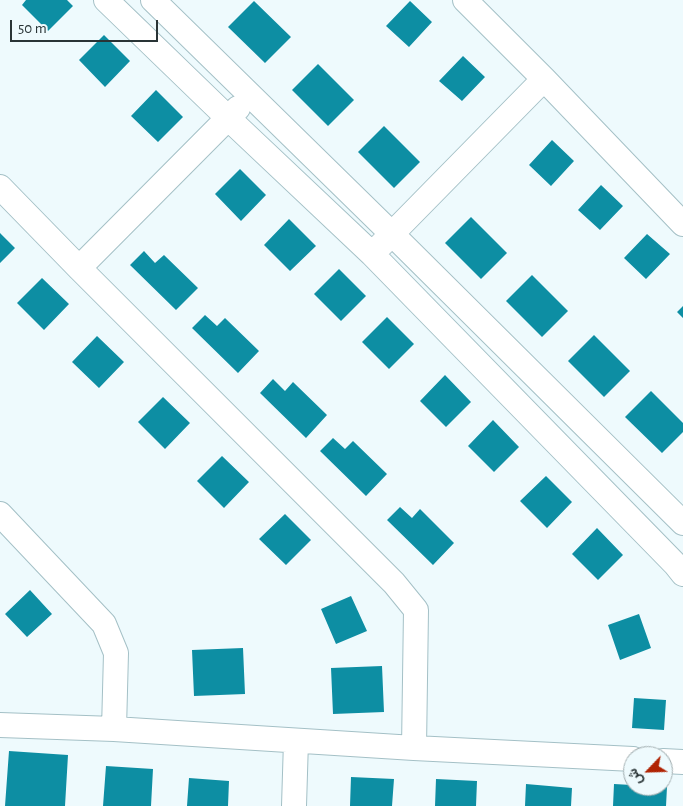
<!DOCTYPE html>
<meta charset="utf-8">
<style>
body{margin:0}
#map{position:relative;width:683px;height:806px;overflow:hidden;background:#eefafd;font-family:"Alegreya Sans",Vazirmatn,sans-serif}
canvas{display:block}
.north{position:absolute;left:623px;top:746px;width:50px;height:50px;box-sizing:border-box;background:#eefafd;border:1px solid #9fabad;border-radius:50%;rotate:246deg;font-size:14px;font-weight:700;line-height:20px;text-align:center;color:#293436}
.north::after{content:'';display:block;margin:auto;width:18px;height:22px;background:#b02303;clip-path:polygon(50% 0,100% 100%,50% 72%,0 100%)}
.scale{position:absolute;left:10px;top:20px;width:148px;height:22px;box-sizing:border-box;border:2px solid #293436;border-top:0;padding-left:6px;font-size:15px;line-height:18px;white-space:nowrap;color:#293436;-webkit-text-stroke:4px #eefafd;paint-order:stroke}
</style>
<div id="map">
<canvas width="683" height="806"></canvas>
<div class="north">ش</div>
<div class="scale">50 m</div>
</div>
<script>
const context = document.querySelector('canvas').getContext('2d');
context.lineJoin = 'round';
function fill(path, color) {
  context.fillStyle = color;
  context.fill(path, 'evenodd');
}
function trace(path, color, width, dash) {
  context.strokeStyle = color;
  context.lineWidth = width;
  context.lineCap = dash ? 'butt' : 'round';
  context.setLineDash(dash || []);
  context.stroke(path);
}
fill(new Path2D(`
 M26,0h41l6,6 -25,25 -26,-26z
 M254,1l37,36 -26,26 -37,-36z
 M410,1l22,21 -23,25 -23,-21z
 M104,35l26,26 -25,26 -26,-27z
 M463,56l22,21 -23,24 -23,-20z
 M318,64l36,36 -26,26 -36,-36z
 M156,90l27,27 -25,25 -27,-26z
 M384,126l36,36 -26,26 -36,-36z
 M552,140l22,21 -23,25 -22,-21z
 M240,169l26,26 -25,26 -26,-27z
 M601,185l22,21 -23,24 -22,-20z
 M471,217l36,36 -26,26 -36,-36z
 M289,219l27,27 -26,25 -26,-26z
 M0,233l15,15 -15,15z
 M647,234l23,20 -24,25 -22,-21z
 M144,251l11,12 9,-8 34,33 -22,22 -46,-45z
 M339,269l27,27 -25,25 -27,-27z
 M532,275l36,36 -26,26 -36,-36z
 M42,278l27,26 -25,26 -27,-27z
 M683,306v12l-6,-6z
 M205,315l12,11 8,-8 34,33 -21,22 -46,-45z
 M387,317l27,27 -25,25 -27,-27z
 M594,335l36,36 -26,26 -36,-36z
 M97,336l27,26 -25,26 -27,-26z
 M445,375l26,27 -25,25 -26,-26z
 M273,379l12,12 8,-9 34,33 -21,23 -46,-45z
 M651,391l32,32v9l-21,21 -37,-36z
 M163,397l27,26 -25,26 -27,-27z
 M493,420l26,27 -25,25 -26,-26z
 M333,438l12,11 8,-8 34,33 -21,22 -46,-45z
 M222,456l27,26 -25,26 -27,-27z
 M546,476l26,26 -25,26 -27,-27z
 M400,507l12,11 8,-9 34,34 -21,22 -46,-45z
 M285,514l26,26 -25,25 -27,-26z
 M597,528l26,27 -25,25 -26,-26z
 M30,590l22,24 -25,23 -22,-23z
 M351,596l16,35 -31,13 -15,-35z
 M639,614l12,34 -31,12 -12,-35z
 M243,648l2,46 -51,2 -2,-46z
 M382,666l2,46 -51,2 -2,-46z
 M634,698l32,2 -2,30 -32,-2z
 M9,751l59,4 -3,51h-60z
 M106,766l47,3 -2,37h-48z
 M351,777l43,2 -2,27h-42z
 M189,778l40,3 -1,25h-41z
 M436,779l41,2 -1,25h-41z
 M526,784l46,4 -1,18h-46z
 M614,784l53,3 -1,19h-53z`), '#0d8ea3');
const minor = new Path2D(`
 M106,0l122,118 144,136 303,310 8,10
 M153,0l239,234 291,289
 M465,0l79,79 139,145
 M0,187l79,81 315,315 22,27 -2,138
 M381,245l163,-166
 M79,268l159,-160
 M0,514l104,110 12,29 -2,76
 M0,725l114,4 300,19 219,11
 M663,761l20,1
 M294,806l2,-65`);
trace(minor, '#a4c0c6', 26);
trace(minor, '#fff', 24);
</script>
